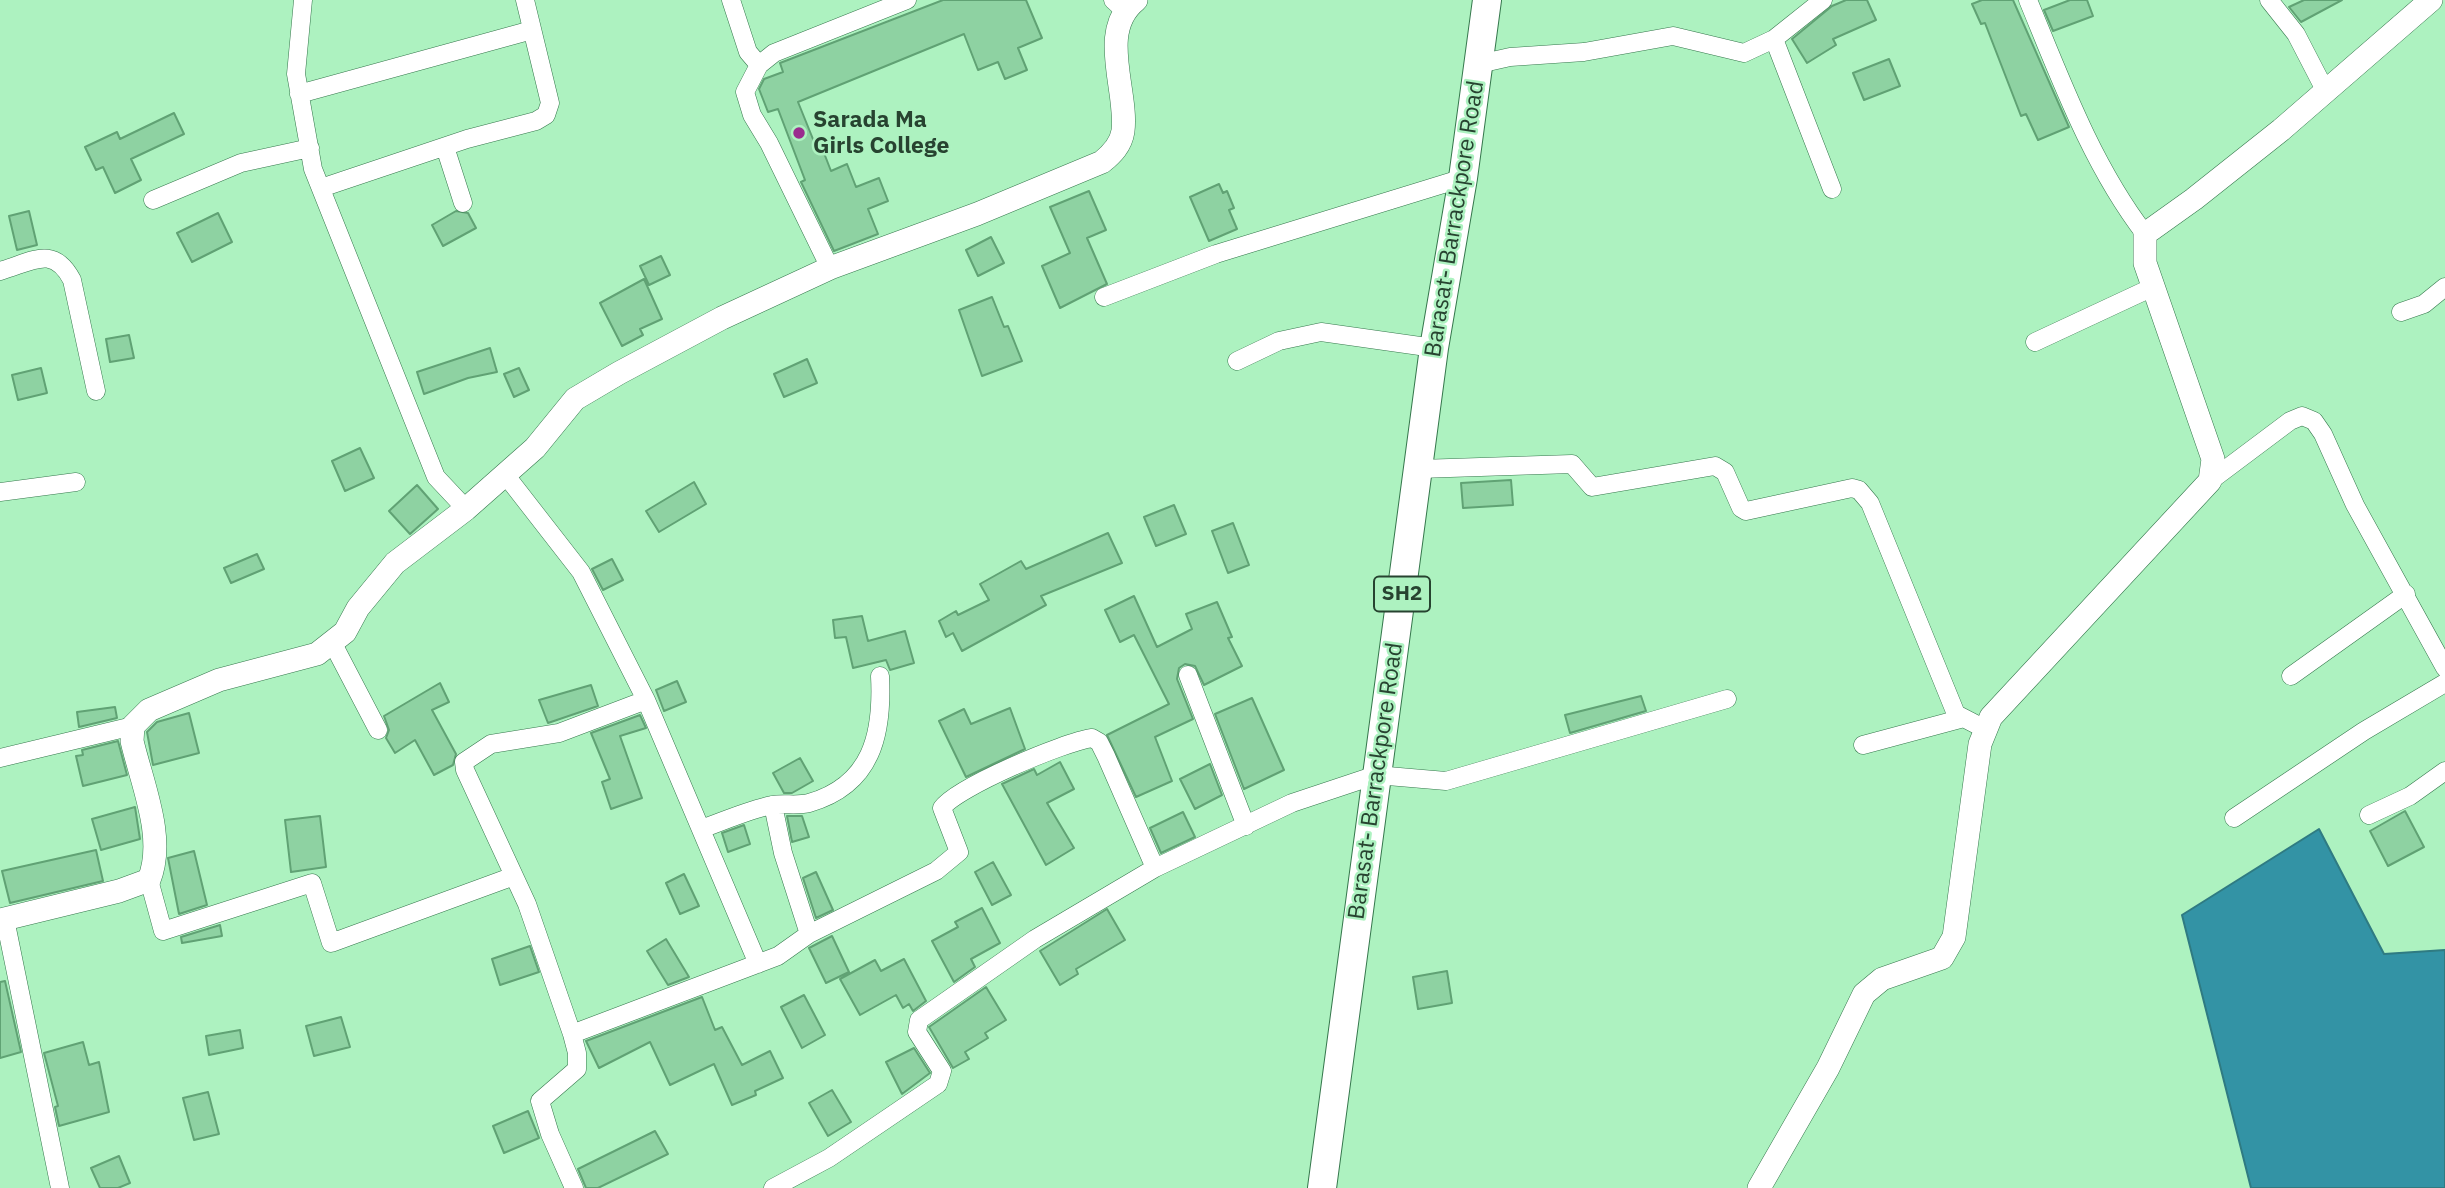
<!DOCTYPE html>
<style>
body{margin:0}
canvas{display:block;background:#adf2c0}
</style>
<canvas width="2445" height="1188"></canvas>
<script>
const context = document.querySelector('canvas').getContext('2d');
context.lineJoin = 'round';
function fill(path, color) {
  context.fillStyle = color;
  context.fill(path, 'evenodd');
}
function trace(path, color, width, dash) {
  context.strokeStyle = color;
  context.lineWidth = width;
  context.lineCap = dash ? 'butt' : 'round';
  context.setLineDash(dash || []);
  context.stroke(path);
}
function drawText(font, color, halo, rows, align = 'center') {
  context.font = font + ' "IBM Plex Sans",sans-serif';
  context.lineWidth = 5;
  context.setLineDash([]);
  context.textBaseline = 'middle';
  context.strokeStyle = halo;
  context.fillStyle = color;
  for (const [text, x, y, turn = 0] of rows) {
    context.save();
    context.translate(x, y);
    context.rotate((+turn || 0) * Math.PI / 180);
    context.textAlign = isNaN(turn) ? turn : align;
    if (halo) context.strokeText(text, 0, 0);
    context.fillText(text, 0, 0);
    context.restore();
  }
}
const water = new Path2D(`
 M2319,829l65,125 61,-4v238h-194l-69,-273z`);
fill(water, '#3393a5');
trace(water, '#2f7b82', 2);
const building = new Path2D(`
 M943,0h83l16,38 -24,10 9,22 -22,9 -7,-17 -20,8 -14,-36 -166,68 21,52 5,-1 7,18 16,-7 9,23 23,-9 9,23 -20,8 10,25 -44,17 -33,-69 4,-2 -27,-71 -10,3 -9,-23 5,-10 19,-7 -3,-9z
 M1846,0h21l9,20 -43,19 3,6 -29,18 -15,-24 40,-33z
 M1982,0h31l56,127 -31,13 -12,-26 -5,2 -36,-93 -4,1 -9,-20z
 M2070,0h17l6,16 -40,15 -9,-21z
 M2304,0h38l-41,22 -12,-15z
 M1889,59l11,27 -36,14 -11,-27z
 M174,113l10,21 -53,25 10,21 -26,13 -12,-26 -7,3 -11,-23 32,-15 3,7z
 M1219,184l4,9 4,-2 7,17 -5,2 8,19 -28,12 -19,-44z
 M1089,191l17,39 -19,8 20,46 -47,24 -18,-42 28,-13 -20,-46z
 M29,211l8,34 -20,5 -8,-34z
 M456,211l12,2 8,15 -33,18 -11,-21z
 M218,213l14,29 -40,20 -15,-29z
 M991,237l13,26 -26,13 -12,-26z
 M661,256l9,19 -21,10 -9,-19z
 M644,279l18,40 -22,10 3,6 -21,11 -22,-43z
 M992,297l12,30 4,-1 14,35 -40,15 -23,-66z
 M129,335l5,23 -24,4 -4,-23z
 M490,348l7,24 -29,6 -44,16 -7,-22z
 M807,359l10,24 -33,14 -10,-23z
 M41,368l6,25 -29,7 -6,-25z
 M519,368l10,22 -15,7 -10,-23z
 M360,448l14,30 -29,13 -13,-30z
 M1511,480l2,25 -50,3 -2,-25z
 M694,482l12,22 -47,28 -13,-21z
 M417,485l21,24 -28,25 -21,-23z
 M1174,505l12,29 -30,12 -12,-29z
 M1233,523l16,42 -21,8 -16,-42z
 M1108,533l14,30 -81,33 5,9 -84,46 -9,-18 -7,4 -7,-16 17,-10 2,4 31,-15 -9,-16 41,-23 5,8z
 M257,554l7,15 -33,14 -7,-15z
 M612,559l11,21 -20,10 -11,-21z
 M1134,596l23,51 35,-18 -6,-15 31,-12 15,35 -4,1 14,28 -38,19 -9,-19 -10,-2 -6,4 -2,11 16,40 -38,18 17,44 -36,16 -29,-62 62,-31 -35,-69 -14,7 -15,-32z
 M862,616l6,25 37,-10 9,32 -24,7 -4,-10 -33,8 -7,-31 -11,1 -2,-18z
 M677,681l9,21 -22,9 -8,-21z
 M440,683l9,19 -17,8 24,44 -3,11 -19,10 -19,-35 -20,13 -9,-15 3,-8 -5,-14z
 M591,685l7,21 -50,17 -9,-23z
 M1641,696l5,15 -76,22 -5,-18z
 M1252,698l32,72 -40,19 -29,-75z
 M115,707l2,11 -38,9 -2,-15z
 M1010,708l15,41 -59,28 -27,-56 25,-12 7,15z
 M189,713l10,40 -46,12 -6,-33 10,-10z
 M640,715l6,13 -26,8 22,62 -31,11 -9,-27 8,-3 -19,-46z
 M118,741l9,34 -44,11 -7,-30 7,-1 -1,-5z
 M800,758l13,23 -21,12h-8l-11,-20z
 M1060,762l14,27 -27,14 27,45 -28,17 -44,-81 32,-15 3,6z
 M1210,764l12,31 -27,14 -15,-30z
 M135,807l5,32 -39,11 -9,-31z
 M2405,811l19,36 -36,19 -18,-35z
 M1183,812l12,25 -34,16 -11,-25z
 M320,816l6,51 -35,5 -6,-52z
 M787,816h15l7,21 -17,5z
 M744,825l6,19 -22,8 -6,-19z
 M96,850l7,31 -93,22 -8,-32z
 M194,851l13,54 -28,9 -11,-56z
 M993,862l18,33 -19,10 -17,-33z
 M816,872l17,38 -17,8 -13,-40z
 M684,874l15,32 -19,8 -14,-31z
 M982,908l18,35 -29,16 4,8 -21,15 -22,-41 26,-14 -3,-5z
 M1107,909l18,31 -49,29 2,5 -18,11 -20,-34z
 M220,925l2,11 -40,7 -1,-6z
 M832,936l17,36 -23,11 -17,-35z
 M666,939l23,38 -21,8 -21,-34z
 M530,946l9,26 -39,13 -8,-26z
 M904,959l22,42 -13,10 -4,-7 -6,4 -7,-13 -36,20 -20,-36 35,-19 6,11z
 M1447,971l5,32 -34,6 -5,-32z
 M5,981l16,71 -21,6v-76z
 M986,987l20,33 -21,13 3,5 -23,14 4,7 -16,9 -24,-41z
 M804,995l21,40 -23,13 -21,-41z
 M702,997l13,33 7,-3 20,38 28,-14 13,27 -28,13 1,4 -24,10 -18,-41 -44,21 -20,-43 -51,26 -13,-27z
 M341,1017l9,30 -36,9 -8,-30z
 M240,1030l3,18 -34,7 -3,-19z
 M83,1042l6,23 10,-3 10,50 -50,14 -4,-19 3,-1 -14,-53z
 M914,1048l16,25 -28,21 -16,-32z
 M832,1090l19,32 -23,14 -19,-33z
 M208,1092l11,42 -25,6 -11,-42z
 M528,1111l11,27 -35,15 -11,-27z
 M655,1131l13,23 -70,34h-12l-8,-19z
 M119,1156l11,27 -12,5h-18l-9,-20z`);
fill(building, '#8ed2a2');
trace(building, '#60a274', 2);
const minor = new Path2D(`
 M303,0l-7,74 17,95 123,308 30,32
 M731,0l17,52 11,13 15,-12 133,-53
 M1113,0l11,10
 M2028,0c33,80 64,165 117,234
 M2269,0l27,34 30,58
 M1774,39l58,150
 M1479,64l31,-7 74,-5 89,-16 71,17 30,-14 49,-39
 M759,65l-14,27 7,23 17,28 61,125
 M299,94l233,-64
 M445,147l18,56
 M321,188l146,-49 69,-18 10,-6 4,-12 -25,-103
 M153,200l88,-37 69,-15
 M0,271c32,-9 53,-27 72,9l24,111
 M1104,297l112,-43 247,-76
 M2401,312l23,-8 21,-17
 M2035,342l118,-55
 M1237,361l42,-20 42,-9 113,16
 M1419,469l153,-5 20,23 123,-21 10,6 16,36 5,3 106,-23 7,2 11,13 86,211 29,15
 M504,473l77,99 65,128
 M2210,481l80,-60 12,-5 12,5 9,13 32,71 90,163
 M0,492l76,-10
 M332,642l46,88
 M1188,675l58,151
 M2291,676l115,-82
 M1863,745l97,-26
 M0,758l133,-32
 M773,805l10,48 26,81
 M2369,815l41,-19 35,-25
 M2234,818l130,-87 81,-48
 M701,829c23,-8 47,-19 71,-24 12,-2 26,1 37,-2 63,-18 74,-69 71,-127
 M149,880l14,51 149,-48 19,60 183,-67
 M5,919l55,269
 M572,1034l-45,-130 -62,-134 -1,-8 27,-18 68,-11 87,-33 112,264
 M574,1188l-24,-54 -10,-33 37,-32v-16l-5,-19 206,-78 31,-22 127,-63 23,-19 -17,-44c15,-21 122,-66 150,-70l7,4 7,14 49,112
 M773,1188l56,-30 109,-74 4,-13 -25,-39 2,-12 116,-81 120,-71 137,-65 84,-28 70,6 281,-82`);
const tertiary = new Path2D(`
 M0,920l119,-29 30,-11c17,-42 -7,-96 -17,-139l1,-15 16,-16 70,-30 98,-26 28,-22 13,-24 37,-45 71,-54 69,-61 40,-49 44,-26 103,-55 108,-50 147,-54 125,-52c10,-8 19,-17 21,-31 5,-41 -26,-100 13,-131
 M1759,1188l69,-120 36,-74 18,-15 60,-21 12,-21 26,-193 11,-27 219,-236 3,-22 -68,-196v-29l49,-35 87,-69 150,-130`);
const primary = new Path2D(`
 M1322,1188l112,-840 29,-170 24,-178`);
trace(minor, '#36784d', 19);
trace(tertiary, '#36784d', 24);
trace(primary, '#36784d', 30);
trace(minor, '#fff', 18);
trace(tertiary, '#fff', 23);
trace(primary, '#fff', 28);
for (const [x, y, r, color] of [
 [799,133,7,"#9a2d8e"]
]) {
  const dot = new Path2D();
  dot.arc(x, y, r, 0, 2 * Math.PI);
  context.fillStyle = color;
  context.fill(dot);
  trace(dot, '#adf2c0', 2.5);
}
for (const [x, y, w] of [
 [1402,594,56]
]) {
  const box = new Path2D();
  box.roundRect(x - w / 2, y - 17.5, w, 35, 5);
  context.fillStyle = '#adf2c0';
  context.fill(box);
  trace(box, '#274330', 2);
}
drawText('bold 21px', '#274330', null, [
 ["SH2",1402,594]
]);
drawText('bold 23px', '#274330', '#adf2c0', [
 ["Sarada Ma",813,120],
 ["Girls College",813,146]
], 'left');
drawText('23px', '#274330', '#adf2c0', [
 ["Barasat- Barrackpore Road",1455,219,-81],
 ["Barasat- Barrackpore Road",1376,781,-82]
]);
</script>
